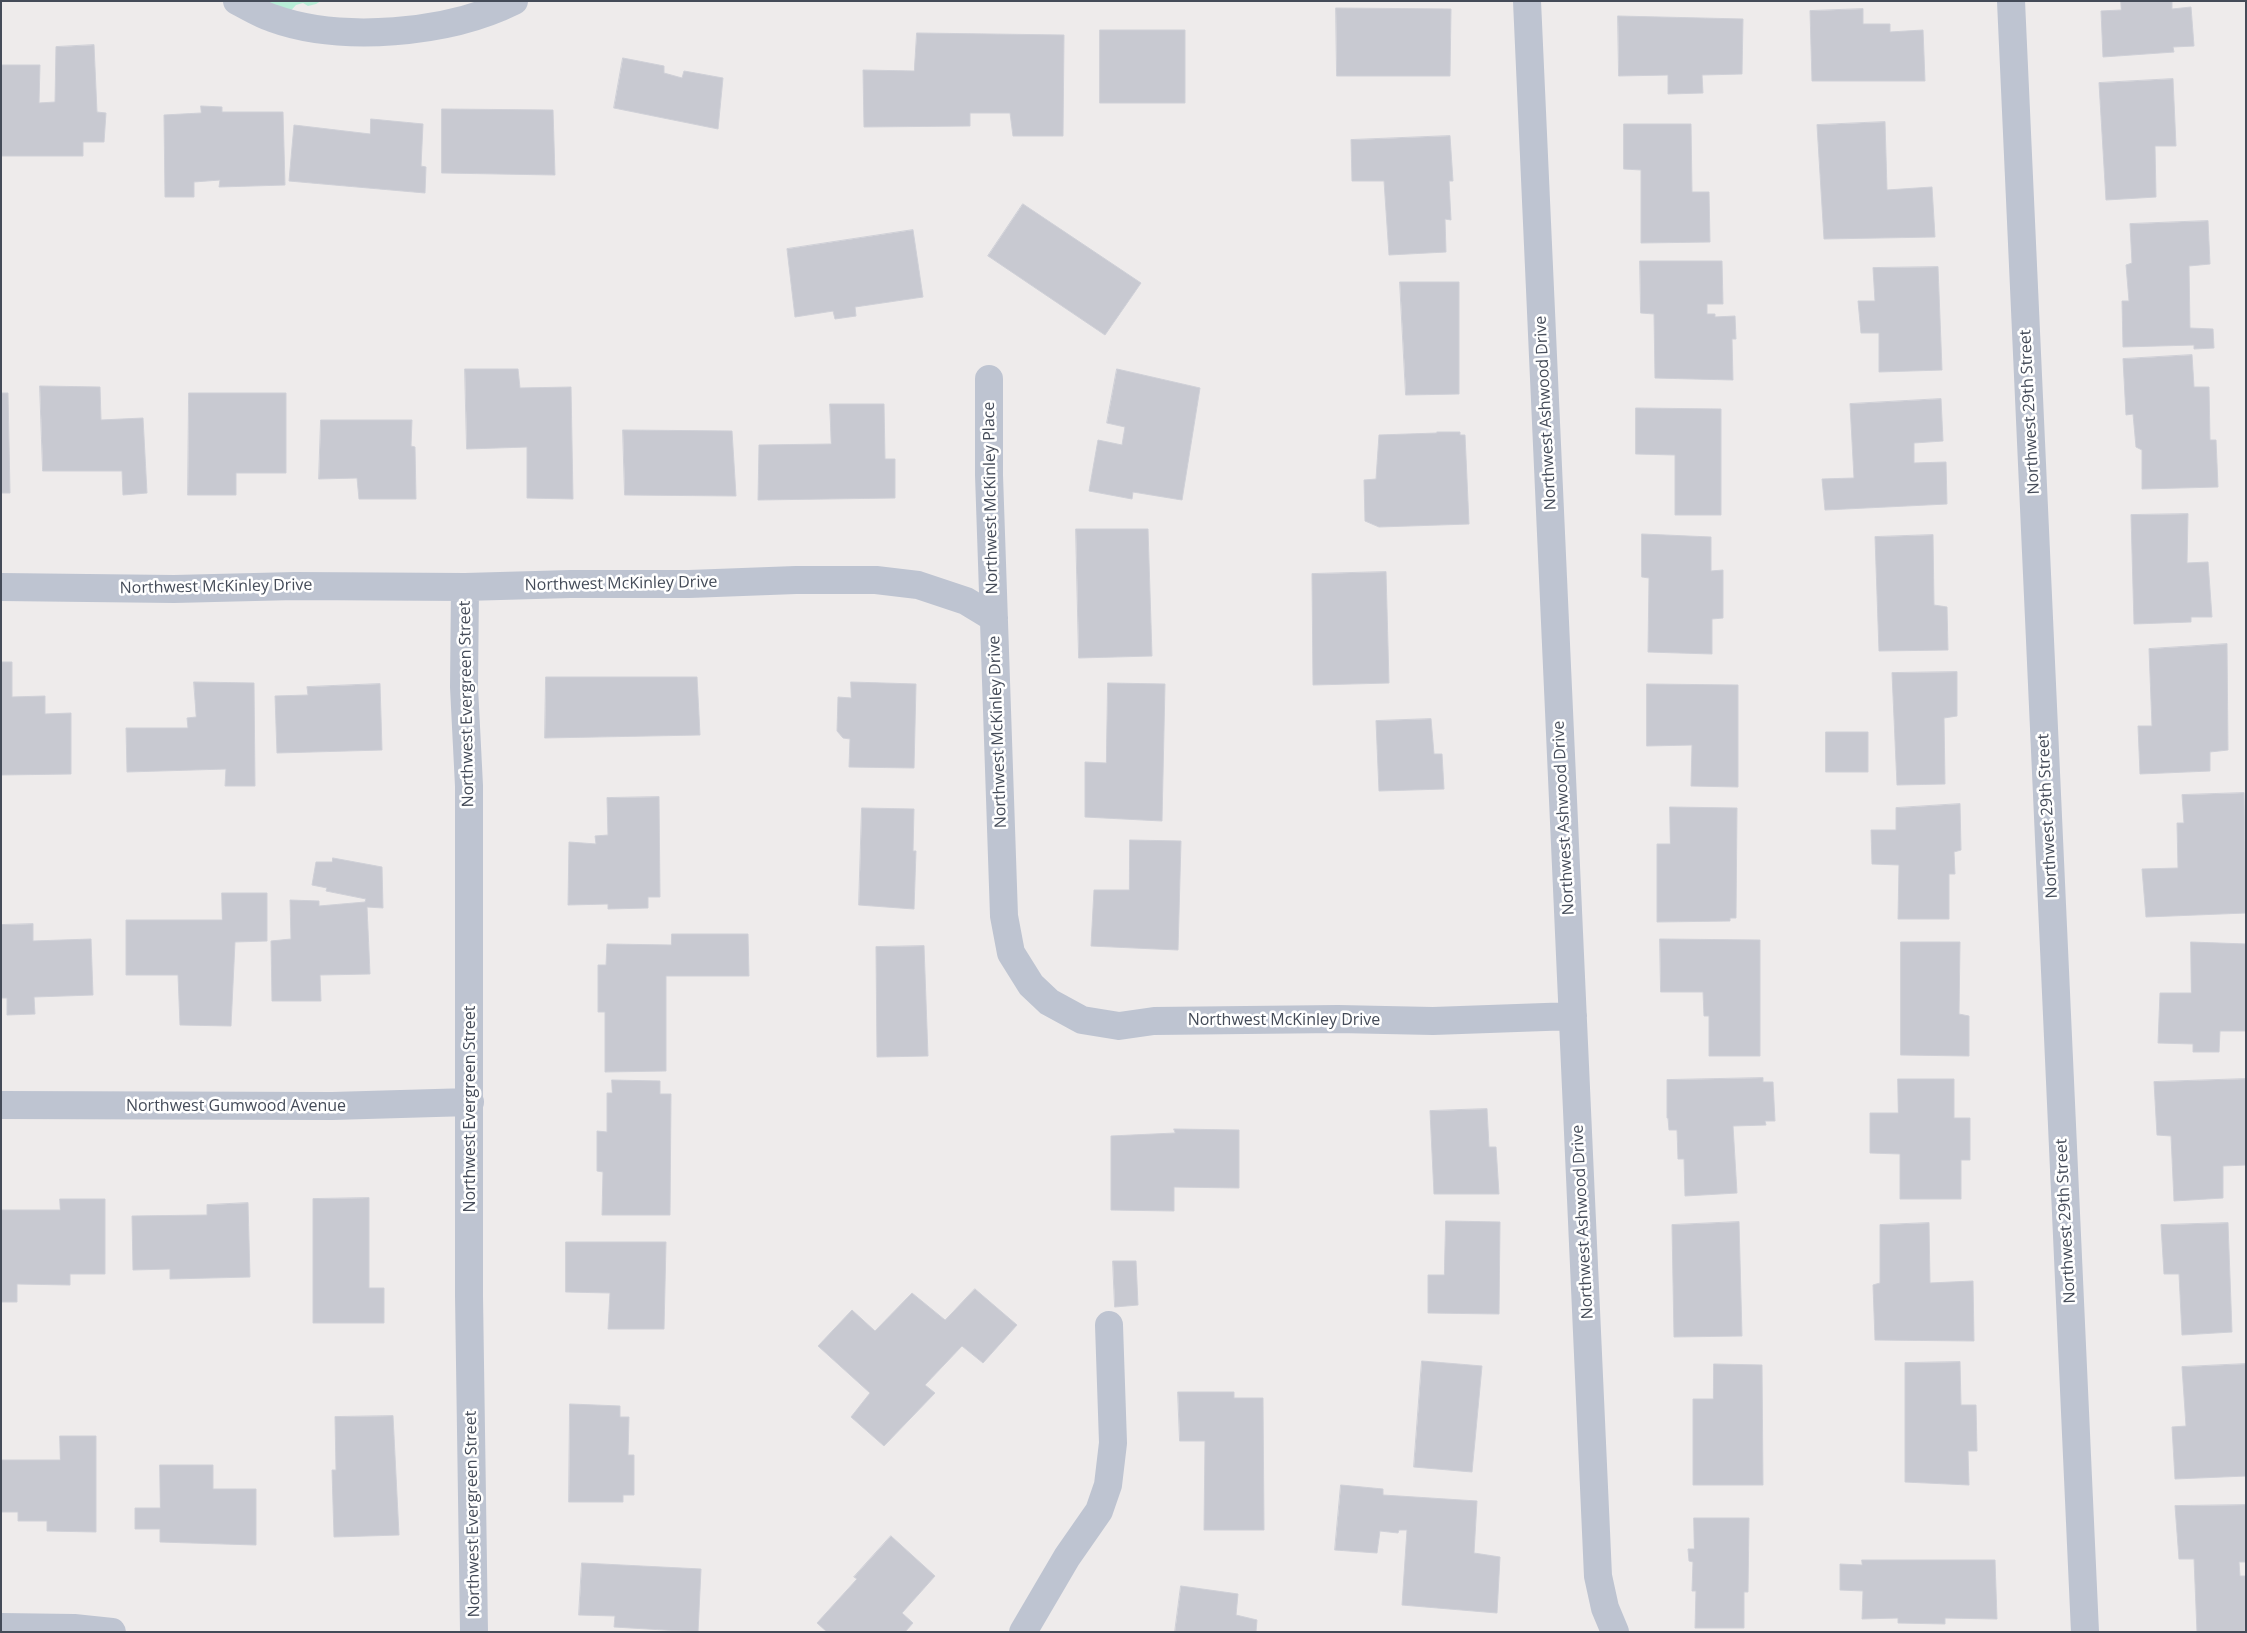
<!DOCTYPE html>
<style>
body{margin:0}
#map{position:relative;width:2247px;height:1633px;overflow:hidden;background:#eeebeb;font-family:"Open Sans",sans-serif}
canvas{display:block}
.frame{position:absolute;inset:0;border:2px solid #444b58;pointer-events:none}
</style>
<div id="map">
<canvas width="2247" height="1633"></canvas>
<div class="frame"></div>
</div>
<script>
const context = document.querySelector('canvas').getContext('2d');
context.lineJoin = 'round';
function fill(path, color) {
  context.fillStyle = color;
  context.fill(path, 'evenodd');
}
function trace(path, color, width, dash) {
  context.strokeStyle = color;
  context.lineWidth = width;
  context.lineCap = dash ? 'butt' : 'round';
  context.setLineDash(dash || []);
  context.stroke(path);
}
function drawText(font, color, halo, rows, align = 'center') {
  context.font = font + ' "Open Sans",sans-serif';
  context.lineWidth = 5;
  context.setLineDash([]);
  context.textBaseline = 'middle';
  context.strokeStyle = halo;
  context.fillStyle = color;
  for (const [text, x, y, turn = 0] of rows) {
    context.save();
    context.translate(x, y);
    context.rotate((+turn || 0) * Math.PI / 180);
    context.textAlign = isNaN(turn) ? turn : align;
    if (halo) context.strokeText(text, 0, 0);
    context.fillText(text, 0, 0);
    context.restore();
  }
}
fill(new Path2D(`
 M254,1h67l-5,3 -8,2 -5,-3 -7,2 -10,11z`), '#b8edd7');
const building = new Path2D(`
 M2121,1h51v8l19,-2 3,39 -21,1 1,5 -71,5 -2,-46 20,-1z
 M1336,8l115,1 -1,67h-113z
 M1863,9v15h27v8l33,-2 2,51h-113l-2,-70z
 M1618,16l125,3 -1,55 -40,1 1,18 -35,1v-19l-49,1z
 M1100,30h85v73h-85z
 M917,33l147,2 -1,101h-50l-3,-23h-40v13l-106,1 -1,-57 51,1z
 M94,45l3,67 9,1 -2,29h-21v14h-82v-91h39l-1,38 16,-1 1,-55z
 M623,58l41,8v7l18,5 2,-7 39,7 -5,51 -104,-21z
 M2173,79l3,67h-21l1,51 -50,3 -7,-117z
 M201,106l21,1v5h61l2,73 -66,2 1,-7 -26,2v15h-29l-1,-82 37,-2z
 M442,109l111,1 2,65 -113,-2z
 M371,119l52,5 -2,42 5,1 -1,26 -136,-12 5,-56 76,9z
 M1885,122l2,68 45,-3 3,50 -111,2 -7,-114z
 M1624,124h67l1,68h17l1,50 -69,1v-73l-17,-1z
 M1450,136l3,45h-4l2,39 -6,-1 1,33 -57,3 -5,-74h-32l-1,-41z
 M1023,204l118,79 -36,52 -117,-79z
 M2208,221l2,43 -21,2 1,62 23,1 1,19 -20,1v-4l-71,2 -1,-46h7l-3,-36 6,-2 -2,-39z
 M913,230l10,67 -68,10 1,9 -21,3 -2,-8 -38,6 -8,-68z
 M1640,261h82l1,43h-16v10h8v3l20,-1 1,23h-4l1,41 -78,-2 -1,-64 -13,-1z
 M1938,267l4,103 -63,2v-39h-18l-3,-32h17l-2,-33z
 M1400,282h59v112l-53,1z
 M2192,355l2,32h15l1,53h6l2,47 -76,2v-39l-6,-3 -3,-33 -7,1 -3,-56z
 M465,369h53l2,19 51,-1 2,112 -46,-1v-51l-60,2z
 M1117,369l83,19 -18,112 -49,-8 -1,7 -43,-8 9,-51 24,5 3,-18 -18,-4z
 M40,386l60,1 1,33 42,-2 4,75 -24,2 -1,-24h-79z
 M1,393h7l2,100h-9z
 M189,393h97v80h-50v22h-48z
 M1941,399l2,42 -29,2v20l32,-1 1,42 -122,6 -3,-31 32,-1 -4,-74z
 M830,404h54l1,55h10v39l-137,2 1,-55 72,-1z
 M1636,408l85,1v106h-46v-60l-39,-1z
 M321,420h91l-1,26 4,1 1,52h-57l-2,-21 -38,1z
 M623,430l109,1 4,65 -111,-1z
 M1437,432h23v3h5l4,89 -90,3 -14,-6 -1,-41 12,-1 3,-44 58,-2z
 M2188,514l-1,49 21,-1 4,55h-21v5l-57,2 -3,-109z
 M1076,529h72l4,127 -73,2z
 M1642,534l69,3v34l12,-1v48l-11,1v35l-64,-2 1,-74 -7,-1z
 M1933,535l1,70 13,2 1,43 -69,1 -4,-114z
 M1386,572l3,111 -76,2 -1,-111z
 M2227,644l1,106 -18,2v19l-70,3 -2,-48h14l-3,-77z
 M1,662h11v35l33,-1v18l26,-1v61l-70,1z
 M1957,672v44l-13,2 1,66 -48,1 -5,-112z
 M546,677h151l3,58 -155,3z
 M194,682l60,1 1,103h-30l1,-17 -99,3 -1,-44h62l-1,-10 9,-1z
 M851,682l65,2 -2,84 -65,-1 1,-28 -7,-1 -6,-7 1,-34 13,1z
 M1108,683l57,1 -3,137 -77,-4v-55l21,1z
 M380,684l2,66 -105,3 -2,-57 33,-1 -1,-8z
 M1647,684l91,1v102l-47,-1 1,-41 -45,1z
 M1431,719l3,35h8l2,35 -65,2 -3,-70z
 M1826,732h42v40h-42z
 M2244,793l2,120 -100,4 -4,-48 36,-1 -1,-45h7l-2,-28z
 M659,797l1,100h-12v11l-40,1v-5l-40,1 1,-63 27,2 -1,-8 13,-1 -1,-37z
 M1960,804l1,46 -7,2 1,22h-6v45h-51l1,-54 -27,-1 -1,-34h25v-22z
 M1670,807l67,1 -1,110h-6v3l-73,1v-78h13z
 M862,808l52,1 -1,42h3l-2,58 -55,-4z
 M1130,840l51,1 -3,109 -87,-4 3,-56h35z
 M333,858l49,9 1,41 -16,-1 3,67 -50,1 1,26h-49l-1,-60 20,-2 -1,-39 29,1v5l46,-4 1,-3 -40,-8 1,-3 -15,-3 4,-23h16z
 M222,893h45v48l-32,1 -4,84 -51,-1 -2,-50h-52v-55h96z
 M33,924v17l58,-2 2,56 -59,2 1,17 -28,1v-17h-6v-73z
 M672,934h76l1,42h-83v95l-61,1v-60h-7v-47h8l1,-21 64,1z
 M1660,939l100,1v116h-51v-40h-5l-1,-24h-42z
 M1901,942h59l-1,72 10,2v40l-68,-1z
 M2191,942l55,2v87h-26l-1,21h-26v-8l-35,-1 2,-50h31z
 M924,946l4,110 -51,1 -1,-110z
 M1763,1078v4h10l2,39h-10l1,4 -33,1 4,67 -52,3 -1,-37h-6l-1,-29h-8l-1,-12h-1v-38z
 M1898,1079h56v39h16v42h-9v39h-61v-45l-30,-1v-40h28z
 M2246,1079v86l-23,1v32l-49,3 -3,-65 -14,-1 -3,-53z
 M612,1080l48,1v13h11l-1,121h-68l1,-43 -6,-1v-40l10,1v-39h5z
 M1487,1109l2,38h7l3,47h-65l-4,-83z
 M1174,1129l65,1v58l-65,-1v24l-63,-1v-74l64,-3z
 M369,1198v90h15v35h-71v-124z
 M60,1199h45v75h-35v11l-53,-1v18h-16v-92h59z
 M248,1203l2,74 -80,2v-10l-37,1 -1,-54 75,-1v-10z
 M1446,1221l54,1 -1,92 -71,-1v-38h16z
 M1739,1222l3,114 -68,1 -2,-112z
 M1929,1223l1,60 43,-2 1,60 -99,-1 -2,-55 7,-2v-58z
 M2228,1223l4,109 -50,3 -3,-61h-15l-3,-49z
 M566,1242h100l-2,87h-56l2,-36 -44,-1z
 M1113,1261h23l2,44 -23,2z
 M975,1289l42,36 -34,38 -21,-17 -37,39 10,8 -51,53 -33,-29 19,-24 -52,-47 34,-36 23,21 37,-38 33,27z
 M1422,1361l60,5 -10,106 -58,-5z
 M1960,1362l1,43h15l1,46h-9l1,34 -64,-3v-119z
 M1714,1364l48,1 1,120h-70v-86h20z
 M2246,1364v112l-71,3 -3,-52 14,-1 -4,-59z
 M1178,1392h56v6h29l1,132h-60l1,-89h-25z
 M570,1404l50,2v11h9l-1,38h6v40h-11v7h-54z
 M393,1416l6,119 -65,2 -2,-67h4l-1,-53z
 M60,1436h36v96l-49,-1v-10h-29v-9h-17v-52h59z
 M160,1465h53v24h43v56l-96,-3v-13h-25v-21h25z
 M1341,1485l42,4v6l94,6 -3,52 26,4 -3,56 -95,-8 5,-75h-8l-1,3 -18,-2 -3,22 -42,-3z
 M2246,1505v57h-7l1,14h6l-1,56h-48l-3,-73h-15l-4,-53z
 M1694,1518h55l-1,74h-4v36h-49l1,-37h-4l1,-29 -4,-1 -1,-12h6z
 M891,1536l44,40 -33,37 11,10 -8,9h-78l-10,-9 40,-44 -3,-2z
 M1862,1560h133l2,59 -52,-1v6l-47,-1v-5l-36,1 1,-28 -23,-1v-26l22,1z
 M582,1563l119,6 -3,63 -84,-5 1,-11 -36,-1z
 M1181,1586l57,8 -2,21 21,5 -1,12h-81z`);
fill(building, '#c8c9d1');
trace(building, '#cfd0d7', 1);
trace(new Path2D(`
 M237,1c12,6 23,13 35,17 69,25 176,16 242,-17
 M1527,1l71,1575 7,32 10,24
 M2011,1l74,1631
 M989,379v96l15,441 7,37 20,32 18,17 33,18 37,6 35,-5 184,-2 95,2 140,-5
 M1,587l173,2 121,-3 170,1 106,-3h118l107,-4h80l42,5 48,16 28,17
 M465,587l-1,100 5,99v510l5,336
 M1,1105l331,1 138,-4
 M1,1627l73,1 38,4
 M1023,1632l44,-75 32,-46 9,-26 5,-42 -4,-118`), '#bec4d1', 28);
drawText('16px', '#444b58', '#fff', [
 ["Northwest 29th Street",2030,412,-93],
 ["Northwest Ashwood Drive",1546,413,-93],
 ["Northwest McKinley Place",991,498,-91],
 ["Northwest McKinley Drive",621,584,-1],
 ["Northwest McKinley Drive",216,587,-1],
 ["Northwest Evergreen Street",467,704,-91],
 ["Northwest McKinley Drive",998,732,-92],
 ["Northwest 29th Street",2048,816,-93],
 ["Northwest Ashwood Drive",1564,818,-93],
 ["Northwest McKinley Drive",1284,1020],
 ["Northwest Gumwood Avenue",236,1106],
 ["Northwest Evergreen Street",470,1109,-90],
 ["Northwest 29th Street",2066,1221,-93],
 ["Northwest Ashwood Drive",1583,1222,-93],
 ["Northwest Evergreen Street",473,1514,-91]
]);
</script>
